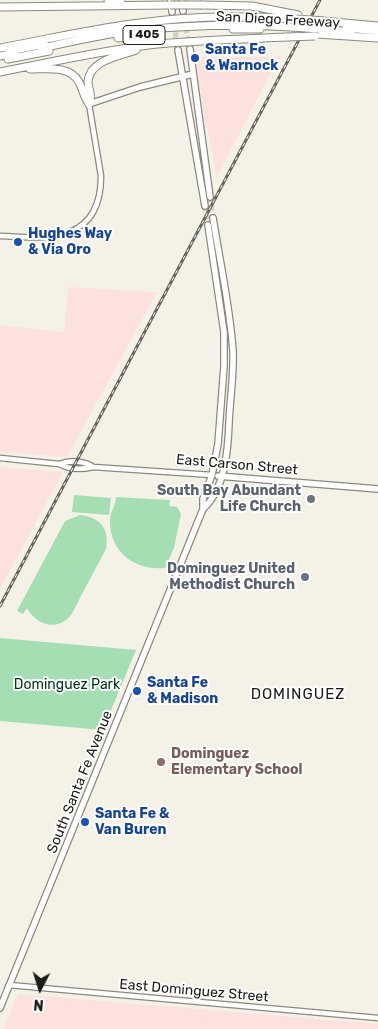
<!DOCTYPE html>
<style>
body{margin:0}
#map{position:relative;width:378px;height:1029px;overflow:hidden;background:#f4f2e7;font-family:Rubik,sans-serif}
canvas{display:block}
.north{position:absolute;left:15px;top:964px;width:50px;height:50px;-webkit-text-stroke:4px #fff;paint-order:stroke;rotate:185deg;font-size:14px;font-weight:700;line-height:20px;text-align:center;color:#1b1b17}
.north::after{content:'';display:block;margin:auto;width:18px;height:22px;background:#1b1b17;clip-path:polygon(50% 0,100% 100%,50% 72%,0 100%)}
</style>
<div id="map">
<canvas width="378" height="1029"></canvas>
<div class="north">N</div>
</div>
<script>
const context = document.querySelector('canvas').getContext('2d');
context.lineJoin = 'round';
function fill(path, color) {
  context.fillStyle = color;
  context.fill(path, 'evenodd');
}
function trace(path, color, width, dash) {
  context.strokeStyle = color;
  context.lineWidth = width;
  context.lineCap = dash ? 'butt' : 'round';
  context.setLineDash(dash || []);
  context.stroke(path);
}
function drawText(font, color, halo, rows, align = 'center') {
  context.font = font + ' Rubik,sans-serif';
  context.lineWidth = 4;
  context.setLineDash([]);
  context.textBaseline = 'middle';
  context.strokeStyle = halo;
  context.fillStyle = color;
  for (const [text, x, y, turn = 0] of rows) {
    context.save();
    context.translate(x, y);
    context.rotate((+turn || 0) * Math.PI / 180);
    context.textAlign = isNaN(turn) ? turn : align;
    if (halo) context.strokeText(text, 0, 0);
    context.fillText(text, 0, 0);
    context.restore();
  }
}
fill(new Path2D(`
 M196,57h83l-62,120 -9,-46 -3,-5z
 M68,287l89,5 -90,165 -67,-5v-127l64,7z
 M0,467l63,5 -63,117z
 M18,994l360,30v5h-375z`), '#fce1df');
fill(new Path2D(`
 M74,495l37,3 -2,17 -37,-3z
 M116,497l54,3 -1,6 8,1 4,7 -7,34 -9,20c-30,3 -56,-16 -55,-48 0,-8 6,-15 6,-23z
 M80,515c20,2 30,14 26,34 -8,15 -16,30 -24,45 -4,7 -7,15 -11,21 -14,17 -35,10 -44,-7l-4,6 -6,-3 48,-90z
 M0,638l136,12 -33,80 -103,-9z`), '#a5deb3');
trace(new Path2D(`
 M183,11l6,34
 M174,24l4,26
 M210,197l3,21
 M205,206l3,19`), '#d3d2c8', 5.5, [5.5, 3]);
const minor = new Path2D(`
 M0,236c49,3 101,7 101,-60l-12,-72
 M0,458l59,6c11,-4 23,-3 33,2
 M59,464c11,6 22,6 34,3l119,8
 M9,985l369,33`);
const major = new Path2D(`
 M171,0l1,12
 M182,0l1,11
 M190,49l20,148
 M178,50l27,156
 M89,104l51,-17 53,-13
 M218,476l160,13
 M203,509c22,-20 25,-58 26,-86 1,-24 5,-48 4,-72 -3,-44 -13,-89 -20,-133
 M0,1008l203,-499v-10l9,-24 6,-31 6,-78v-34l-16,-107`);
const highway = new Path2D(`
 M108,0l13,2
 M202,5l50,1 46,9
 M0,7l170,-2
 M323,21l55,5
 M346,28l32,3
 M233,29h27
 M322,29l29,3
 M317,34l61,4
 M118,38l32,-4
 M0,48c44,-8 87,-18 132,-24 54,-8 109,-9 164,-5
 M42,48c32,-7 65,-15 98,-18 51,-5 101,-6 152,-3
 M9,51l36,-7
 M0,56l14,-3
 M8,59l41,-8
 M30,69c16,0 40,-4 49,13 4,8 5,15 10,22
 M0,72c52,-10 104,-22 157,-28 43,-4 87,-5 130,-7
 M89,104c4,-11 -1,-13 -1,-23 2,-21 32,-25 48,-31`);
trace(minor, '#8b897f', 7);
trace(major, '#8b897f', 8);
trace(highway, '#8b897f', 9);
trace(minor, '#fff', 4.5);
trace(major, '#fff', 5.5);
trace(highway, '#fff', 7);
const rail = new Path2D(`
 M0,606l320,-606`);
trace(rail, '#65645e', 3);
trace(rail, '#fff', 1, [4]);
const highwayBridge = new Path2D(`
 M170,5h32
 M296,19l27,2
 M292,27l27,2
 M287,37l28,-1`);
trace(highwayBridge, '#8b897f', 9, []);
trace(highwayBridge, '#fff', 7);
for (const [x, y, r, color] of [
 [195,58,5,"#1a4fb4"],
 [18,242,5,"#1a4fb4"],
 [311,499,5,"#6b7280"],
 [305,577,5,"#6b7280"],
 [137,691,5,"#1a4fb4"],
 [161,762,5,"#8d6e63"],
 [85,822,5,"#1a4fb4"]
]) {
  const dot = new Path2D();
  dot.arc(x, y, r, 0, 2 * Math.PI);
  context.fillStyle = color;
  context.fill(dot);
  trace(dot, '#fff', 2);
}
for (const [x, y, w] of [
 [144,35,42]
]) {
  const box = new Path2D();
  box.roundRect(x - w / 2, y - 9.5, w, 19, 4);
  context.fillStyle = '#fff';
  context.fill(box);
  trace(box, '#1b1b17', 1);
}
drawText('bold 12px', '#1b1b17', null, [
 ["I 405",144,35]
]);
drawText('14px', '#1b1b17', '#fff', [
 ["San Diego Freeway",278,20,3],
 ["East Carson Street",237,465,5],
 ["South Santa Fe Avenue",80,782,-68],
 ["East Dominguez Street",194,991,5]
]);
drawText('bold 14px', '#164399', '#fff', [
 ["Santa Fe",205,50],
 ["& Warnock",205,66],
 ["Hughes Way",28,234],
 ["& Via Oro",28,250],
 ["Santa Fe",147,683],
 ["& Madison",147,699],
 ["Santa Fe &",95,814],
 ["Van Buren",95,830]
], 'left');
drawText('bold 14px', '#5b616d', '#fff', [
 ["South Bay Abundant",301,491],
 ["Life Church",301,507],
 ["Dominguez United",295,569],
 ["Methodist Church",295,585]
], 'right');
drawText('14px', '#003517', '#fff', [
 ["Dominguez Park",67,685]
]);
drawText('bold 14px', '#785e54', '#fff', [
 ["Dominguez",171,754],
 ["Elementary School",171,770]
], 'left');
context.letterSpacing = '1px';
drawText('15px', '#1b1b17', '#fff', [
 ["DOMINGUEZ",298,695]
]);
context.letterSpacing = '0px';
</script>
